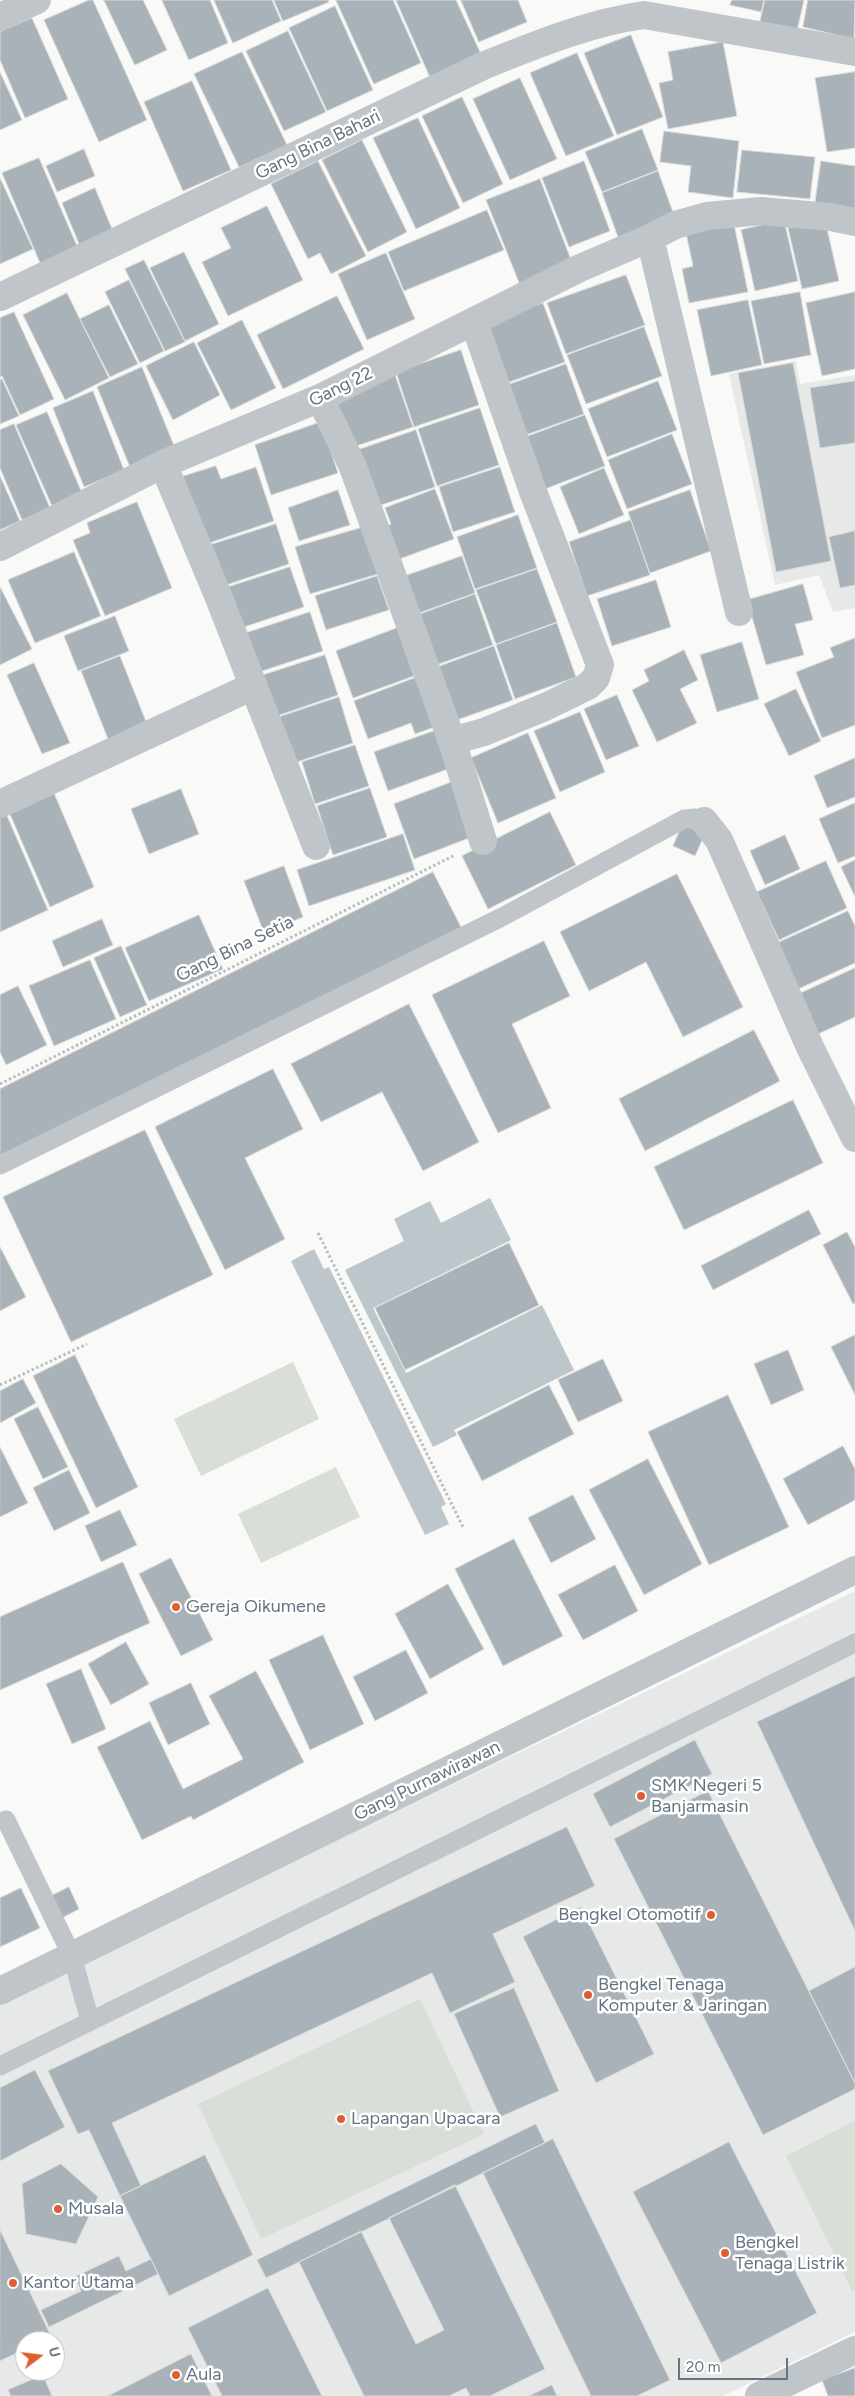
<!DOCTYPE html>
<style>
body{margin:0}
#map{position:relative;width:855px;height:2396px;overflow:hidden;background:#f9f9f7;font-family:Figtree,sans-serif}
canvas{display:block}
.north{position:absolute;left:15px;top:2331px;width:50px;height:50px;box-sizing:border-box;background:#fff;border:1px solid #c1c7cd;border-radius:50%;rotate:75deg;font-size:14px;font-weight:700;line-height:20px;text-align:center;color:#657481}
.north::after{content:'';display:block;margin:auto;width:18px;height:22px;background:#de5e32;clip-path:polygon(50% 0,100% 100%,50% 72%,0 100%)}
.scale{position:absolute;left:678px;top:2358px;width:110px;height:22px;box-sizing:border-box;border:2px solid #657481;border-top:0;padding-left:6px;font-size:15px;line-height:18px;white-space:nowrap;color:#657481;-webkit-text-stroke:4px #fff;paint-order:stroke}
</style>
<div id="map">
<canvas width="855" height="2396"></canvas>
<div class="north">U</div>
<div class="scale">20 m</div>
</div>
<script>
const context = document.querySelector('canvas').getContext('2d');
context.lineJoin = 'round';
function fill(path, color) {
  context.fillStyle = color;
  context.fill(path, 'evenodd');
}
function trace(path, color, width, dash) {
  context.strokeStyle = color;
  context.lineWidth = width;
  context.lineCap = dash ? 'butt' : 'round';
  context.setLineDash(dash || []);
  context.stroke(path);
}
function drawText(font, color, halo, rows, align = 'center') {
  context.font = font + ' Figtree,sans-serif';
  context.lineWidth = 5;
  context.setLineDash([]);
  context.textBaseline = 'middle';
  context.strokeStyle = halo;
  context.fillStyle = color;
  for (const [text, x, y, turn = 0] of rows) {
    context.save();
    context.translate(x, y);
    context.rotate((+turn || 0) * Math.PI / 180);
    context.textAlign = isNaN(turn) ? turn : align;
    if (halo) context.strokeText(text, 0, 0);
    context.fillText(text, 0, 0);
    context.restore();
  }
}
fill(new Path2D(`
 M796,361l4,23 55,-9v233l-22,4 -14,-37 -44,10 -46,-211z
 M855,1591v741l-132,64h-723v-394zM25,2341h30v30h-30z`), '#e7e8e8');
fill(new Path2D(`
 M293,1362l26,57 -118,57 -27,-57z
 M336,1467l24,50 -99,46 -23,-49z
 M420,1999l64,135 -223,105 -63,-135z
 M855,2121v169l-3,1 -66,-135z`), '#d9ded6');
fill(new Path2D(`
 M490,1198l21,42 -138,68 33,65 136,-68 32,65 -120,60 3,5 -24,12 -88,-177 59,-29 -10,-22 36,-18 11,22z
 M314,1249l10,20 5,-2 117,237 -5,3 8,17 -24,11 -134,-274z`), '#bcc6cb');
const building = new Path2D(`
 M89,0h4l54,120 -48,22 -55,-122z
 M104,0h39l24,50 -32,15z
 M162,0h48l18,43 -39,17z
 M214,0h58l9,21 -48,22z
 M274,0h54l1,2 -46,19z
 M336,0h57l28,63 -47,21z
 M396,0h60l25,54 -51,23z
 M461,0h57l9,22 -48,20z
 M732,0h32l-3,12 -31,-7z
 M765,0h39l-7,31 -37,-9z
 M808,0h47l-1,39 -51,-12z
 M335,6l38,84 -46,21 -38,-83z
 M32,18l36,81 -43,19 -25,-58v-28z
 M288,31l38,81 -42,19 -38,-80z
 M631,35l32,82 -46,18 -33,-82z
 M723,42l14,74 -69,13 -9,-46 14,-3 -5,-28z
 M242,52l45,93 -48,22 -45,-93z
 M577,53l37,83 -48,20 -36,-83z
 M0,72l22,48 -22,10z
 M855,72v76l-28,4 -12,-74z
 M520,78l37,81 -47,21 -37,-81z
 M192,81l39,89 -48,21 -39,-89z
 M462,97l41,87 -40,19 -41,-87z
 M418,118l42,90 -44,21 -43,-91z
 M642,129l16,41 -56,22 -17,-40z
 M664,131l75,10 -6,57 -45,-6 3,-26 -31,-4z
 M362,140l45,92 -39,20 -46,-92z
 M84,149l11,27 -38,16 -11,-26z
 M742,150l73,7 -5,42 -73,-7z
 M39,158l41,95 -37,17 -41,-97z
 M318,161l48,95 -35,18 -11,-21 -12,6 -37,-75z
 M584,161l26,70 -41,16 -27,-69z
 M821,161l34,5v43l-40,-5z
 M658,171l16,44 -56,22 -16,-44z
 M0,178l33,71 -33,15z
 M540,179l33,86 -53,20 -34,-85z
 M95,188l20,48 -33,15 -20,-48z
 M267,206l36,74 -75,36 -26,-54 29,-14 -10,-20z
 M487,210l17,40 -100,41 -16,-39z
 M784,220l14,61 -43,10 -14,-61z
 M825,220l14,61 -37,8 -14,-61z
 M734,224l14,68 -59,11 -7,-34 11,-3 -7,-33z
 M184,252l35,72 -34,17 -35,-73z
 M386,253l29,66 -48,21 -29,-66z
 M144,260l41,82 -20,9 -40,-82z
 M626,275l19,50 -79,29 -19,-51z
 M129,280l35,71 -24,12 -35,-71z
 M800,292l11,63 -47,9 -13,-63z
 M855,292v77l-33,7 -16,-73z
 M67,293l42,85 -44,22 -42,-85z
 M337,296l27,53 -81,40 -26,-54z
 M748,300l14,65 -51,11 -14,-66z
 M543,303l22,59 -61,22 -21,-60z
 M109,305l29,59 -28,13 -30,-58z
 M14,312l40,87 -34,16 -18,-39 -2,1v-59z
 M242,320l34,68 -45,22 -34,-67z
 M644,327l18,49 -76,28 -19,-49z
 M194,342l26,53 -47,25 -27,-54z
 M461,350l18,55 -65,22 -18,-55z
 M793,363l38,198 -55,11 -38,-199z
 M566,364l18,50 -61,22 -18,-50z
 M142,367l33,81 -45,19 -33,-80z
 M395,375l18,52 -63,21 -17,-51z
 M2,379l17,37 -19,8v-44z
 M658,381l19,49 -70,27 -19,-48z
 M855,381v62l-35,5 -10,-60z
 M93,391l31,79 -40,17 -31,-79z
 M480,408l19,57 -62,21 -19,-57z
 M47,412l35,81 -30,13 -36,-81z
 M585,415l20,51 -60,23 -19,-52z
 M321,422l17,51 -67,22 -16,-50z
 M14,424l36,84 -28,12 -22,-52v-38z
 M416,430l19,57 -66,22 -20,-56z
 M672,434l20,50 -65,25 -19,-49z
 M216,466l5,13 35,-12 18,54 -74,25 -22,-68z
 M500,467l15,45 -62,20 -14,-45z
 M604,468l20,47 -45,19 -19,-47z
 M0,476l20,45 -20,9z
 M435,489l19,50 -60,22 -12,-33 9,-4 -6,-16z
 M338,490l12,35 -51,16 -11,-33z
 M690,490l21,61 -61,22 -22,-61z
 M137,502l35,86 -67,28 -32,-76 17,-7 -3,-10z
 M518,515l19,53 -62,21 -18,-52z
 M631,520l19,55 -63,21 -18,-54z
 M276,524l13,40 -69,23 -13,-41z
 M364,527l14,47 -68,20 -15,-47z
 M855,531v54l-15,3 -11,-51z
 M74,552l27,64 -66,27 -27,-63z
 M462,556l13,37 -56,20 -14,-37z
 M290,567l14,40 -69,23 -13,-41z
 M537,569l20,53 -61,22 -20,-54z
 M377,576l12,34 -63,20 -11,-34z
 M656,580l15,47 -59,19 -15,-47z
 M803,584l10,36 -18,4 9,31 -38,10 -19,-65z
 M0,587l32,62 -32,16z
 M475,594l18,51 -60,21 -18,-50z
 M310,612l13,39 -70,23 -13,-39z
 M115,616l14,35 -51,20 -14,-35z
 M557,623l19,54 -61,22 -19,-54z
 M397,628l17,48 -61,22 -17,-47z
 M855,638v87l-33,13 -26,-66 38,-15 -4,-9z
 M742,642l17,57 -42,13 -17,-57z
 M494,646l19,54 -59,21 -19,-53z
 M684,650l14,30 -18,9 17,34 -40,19 -25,-52 17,-9 -5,-11z
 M325,655l13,40 -70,24 -14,-41z
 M120,656l27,68 -39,15 -27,-68z
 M34,663l36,80 -28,11 -35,-79z
 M425,674l18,50 -28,10 -4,-11 -43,16 -14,-38z
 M796,689l25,52 -32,15 -25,-52z
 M617,695l22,51 -33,14 -22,-51z
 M339,697l14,46 -65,22 -15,-46z
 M580,712l25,60 -45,20 -26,-61z
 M434,731l14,38 -60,22 -14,-39z
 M528,733l28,65 -58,25 -27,-65z
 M355,745l14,41 -54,18 -13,-42z
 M855,758v39l-28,11 -13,-32z
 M452,782l20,55 -58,22 -20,-55z
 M51,786l43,101 -44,20 -44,-102z
 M370,788l17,49 -54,18 -16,-49z
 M181,789l18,45 -50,20 -18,-45z
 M855,803v53l-17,7 -19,-44z
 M4,809l44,101 -48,22v-121z
 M550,812l26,53 -88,44 -26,-53z
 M683,824l22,10 -10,22 -22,-10z
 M403,834l12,36 -106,36 -12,-36z
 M785,835l15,34 -35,16 -15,-34z
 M855,860v37l-14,-30z
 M826,861l21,47 -68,32 -22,-48z
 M284,866l19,51 -39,16 -20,-52z
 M433,872l30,59 -463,232v-74z
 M677,874l66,133 -60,30 -37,-75 -57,29 -29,-59z
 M848,911l7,15v37l-59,27 -21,-46z
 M199,915l24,54 -74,32 -24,-53z
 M102,919l11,26 -50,22 -11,-26z
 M544,941l26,55 -58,28 39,84 -53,25 -66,-138z
 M121,946l26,59 -27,12 -26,-59z
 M90,960l26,59 -62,27 -25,-60z
 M855,968v49l-37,17 -19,-40z
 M18,986l29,59 -41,20 -6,-13v-57z
 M409,1004l70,138 -56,29 -41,-79 -61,30 -30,-58z
 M754,1030l26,51 -135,70 -26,-52z
 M273,1069l30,60 -58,29 40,81 -60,31 -70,-143z
 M793,1100l30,63 -139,67 -30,-63z
 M145,1130l68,145 -142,67 -68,-145z
 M809,1210l12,24 -108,56 -12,-24z
 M847,1232l8,15v56l-2,1 -30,-59z
 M509,1243l30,62 -134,65 -30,-62z
 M0,1247l26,50 -26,14z
 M855,1335v60l-24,-48z
 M788,1350l16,40 -33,15 -17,-41z
 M75,1355l63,132 -42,21 -63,-132z
 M603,1359l20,42 -45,21 -20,-42z
 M23,1379l13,24 -36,20v-32z
 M549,1385l25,49 -92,47 -25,-49z
 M728,1395l61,132 -80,38 -61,-133z
 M38,1407l30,60 -25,12 -29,-60z
 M843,1446l12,23v31l-47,25 -25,-46z
 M0,1447l28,56 -28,14z
 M648,1459l54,105 -58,31 -55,-105z
 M69,1470l21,43 -36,18 -21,-43z
 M573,1495l23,44 -45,24 -23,-45z
 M120,1510l17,35 -36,17 -16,-36z
 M514,1539l49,97 -60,30 -48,-97z
 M171,1558l42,82 -32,16 -42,-82z
 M123,1562l27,61 -150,67v-73z
 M615,1565l23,46 -55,29 -25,-45z
 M448,1584l36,65 -54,30 -35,-65z
 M323,1635l41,89 -54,26 -41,-90z
 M126,1642l23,42 -38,21 -23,-41z
 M406,1650l22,43 -53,28 -22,-44z
 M81,1669l25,60 -34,15 -26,-60z
 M256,1671l48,91 -111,58 -2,-4 -49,24 -45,-93 53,-26 33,68 60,-30 -34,-63z
 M855,1676v255l-98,-209z
 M191,1683l19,41 -42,21 -19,-42z
 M695,1740l17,34 -102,53 -17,-33z
 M708,1791l147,292v6l-92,46 -149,-296z
 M567,1827l28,59 -102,48 22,48 -65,31 -18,-40 -320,150 29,63 -21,10 -31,-66 -11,4 -30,-63z
 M69,1887l10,22 -21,11 -11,-22z
 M21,1888l19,40 -40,19v-49z
 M581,1907l73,147 -58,29 -73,-146z
 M855,1967v116l-46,-92z
 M514,1988l45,103 -59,26 -46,-103z
 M35,2070l30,57 -65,34v-73z
 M536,2124l9,19 -279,135 -9,-18z
 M553,2139l117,241 -33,16h-46l-108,-223z
 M729,2142l88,171 -96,50 -88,-171z
 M205,2155l48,100 -84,41 -49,-100z
 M61,2164l37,33 -22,47 -50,-10 -4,-50z
 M455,2185l90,184 -55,27h-20l-4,-8 -17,8h-85l-65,-134 62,-31 55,113 28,-14 -55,-112z
 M0,2230l51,106 -10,5h-16v8l-25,12z
 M119,2256l7,15 25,-12 7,15 -109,53 -8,-17 40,-19 -6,-14z
 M268,2288l54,108h-100l-34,-68z
 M191,2354l21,42h-104z
 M855,2368v28h-27l-6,-16z
 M43,2375l9,21h-41l-3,-6z
 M552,2385l5,11h-28z`);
fill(building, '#a9b2b8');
trace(building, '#dbdbd9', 1);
trace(new Path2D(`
 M0,1084l455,-229
 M318,1233l146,296
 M0,1385l87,-41`), '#bbbec1', 3, [2.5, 2.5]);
trace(new Path2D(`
 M0,1165l502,-248 182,-98 11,-1 9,3
 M6,1820l66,136 18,65
 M0,2066l855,-423`), '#c0c5c9', 19);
trace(new Path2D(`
 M0,17l37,-17
 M650,238l89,374
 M0,297l485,-232c53,-21 103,-42 159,-50l211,37
 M320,398l33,69 99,274 32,-9 61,-25 43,-21 8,-8 4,-13 -68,-176 -58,-167
 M163,464l54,129 99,253
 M0,547l163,-83 157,-66 260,-130 70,-30 25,-13 32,-9 54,-5 70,6 24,5
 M452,741l31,100
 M0,804l253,-118
 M704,821l15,19 91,207 45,91
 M0,1991l855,-421
 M759,2396l96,-46`), '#c0c5c9', 28);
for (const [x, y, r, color] of [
 [176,1607,5,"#de5e32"],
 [641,1796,5,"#de5e32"],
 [711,1915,5,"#de5e32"],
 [588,1995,5,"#de5e32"],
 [341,2119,5,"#de5e32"],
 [58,2209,5,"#de5e32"],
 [725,2253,5,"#de5e32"],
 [13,2283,5,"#de5e32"],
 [176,2375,5,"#de5e32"]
]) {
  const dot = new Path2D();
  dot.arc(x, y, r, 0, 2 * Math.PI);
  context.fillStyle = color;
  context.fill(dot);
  trace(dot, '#fff', 2);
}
drawText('18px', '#657481', '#fff', [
 ["Gang Bina Bahari",318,145,-26],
 ["Gang 22",341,387,-26],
 ["Gang Bina Setia",235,949,-26],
 ["Gang Purnawirawan",427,1781,-26]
]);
drawText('18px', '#657481', '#fff', [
 ["Gereja Oikumene",186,1607],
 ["SMK Negeri 5",651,1786],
 ["Banjarmasin",651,1807],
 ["Bengkel Otomotif",701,1915,"right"],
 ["Bengkel Tenaga",598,1985],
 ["Komputer & Jaringan",598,2006],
 ["Lapangan Upacara",351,2119],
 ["Musala",68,2209],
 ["Bengkel",735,2243],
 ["Tenaga Listrik",735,2264],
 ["Kantor Utama",23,2283],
 ["Aula",186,2375]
], 'left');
</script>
